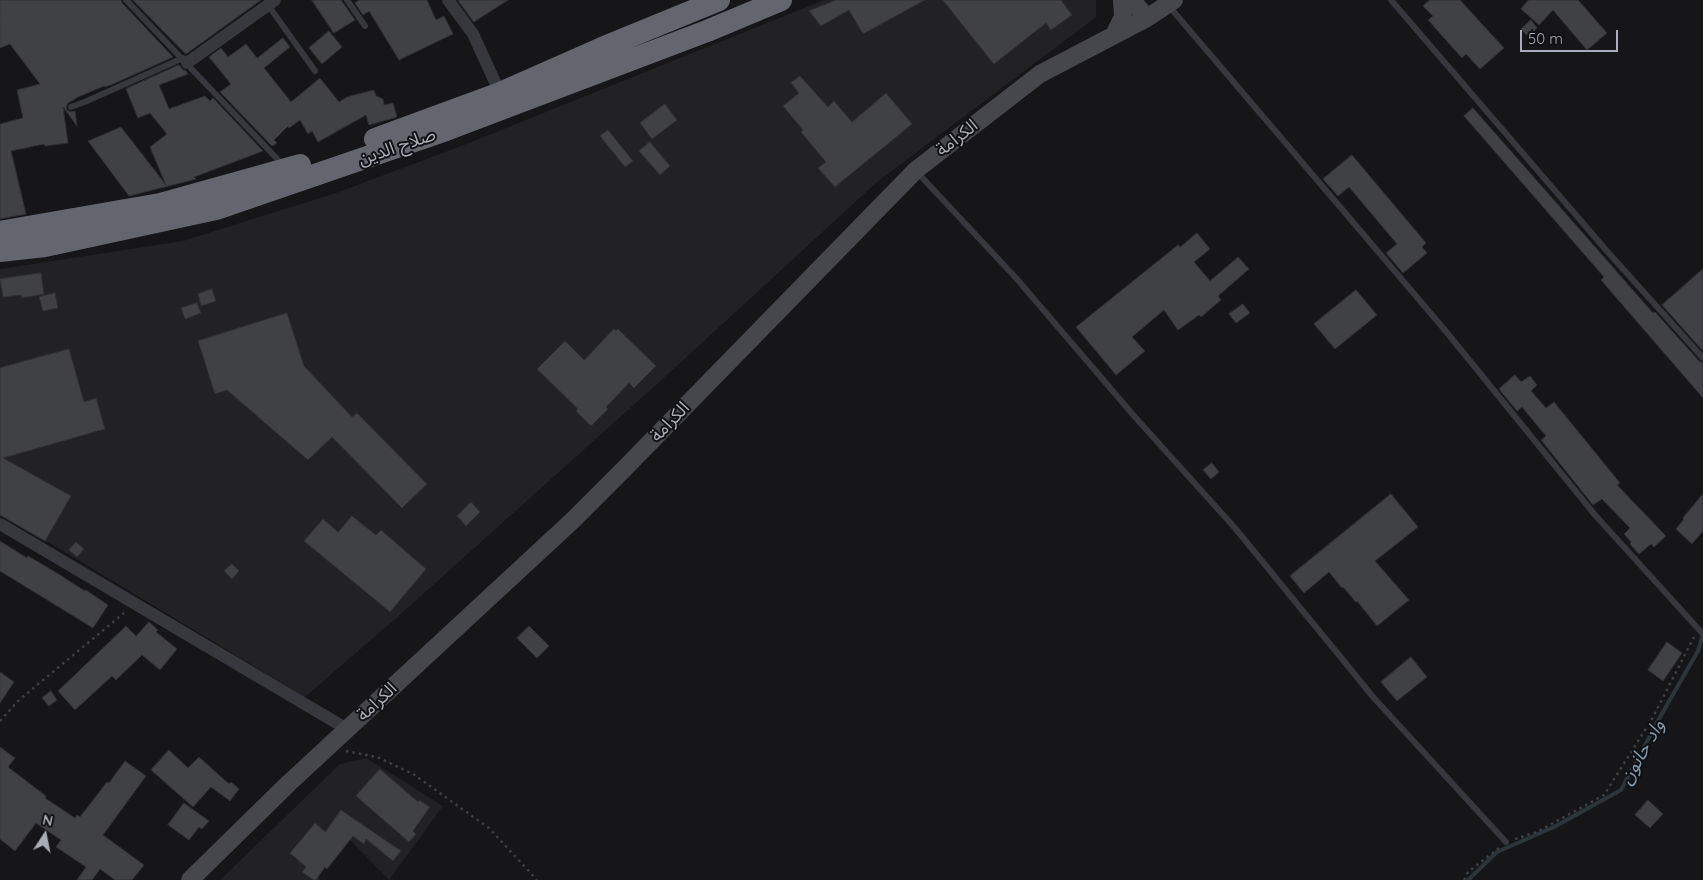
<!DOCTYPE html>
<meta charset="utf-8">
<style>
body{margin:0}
#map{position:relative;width:1703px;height:880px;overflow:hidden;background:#161618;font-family:Quicksand,sans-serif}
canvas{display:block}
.north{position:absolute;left:20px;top:810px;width:50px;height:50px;-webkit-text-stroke:4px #111113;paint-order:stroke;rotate:11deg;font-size:14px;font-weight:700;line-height:20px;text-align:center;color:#a8adb8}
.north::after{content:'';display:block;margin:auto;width:18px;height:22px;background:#a8adb8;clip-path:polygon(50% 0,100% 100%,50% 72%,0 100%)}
.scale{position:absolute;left:1520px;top:30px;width:98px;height:22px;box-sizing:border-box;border:2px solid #a8adb8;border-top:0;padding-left:6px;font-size:15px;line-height:18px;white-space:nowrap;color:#a8adb8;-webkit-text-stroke:4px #111113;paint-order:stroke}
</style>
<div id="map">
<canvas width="1703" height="880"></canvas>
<div class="north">N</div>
<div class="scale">50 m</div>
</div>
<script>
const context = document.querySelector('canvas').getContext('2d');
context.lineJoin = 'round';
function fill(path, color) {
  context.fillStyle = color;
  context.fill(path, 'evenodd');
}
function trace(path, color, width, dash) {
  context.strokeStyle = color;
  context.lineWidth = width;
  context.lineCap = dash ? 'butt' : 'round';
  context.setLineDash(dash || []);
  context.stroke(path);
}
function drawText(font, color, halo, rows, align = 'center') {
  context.font = font + ' Quicksand,"Noto Sans Arabic",sans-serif';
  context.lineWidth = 4;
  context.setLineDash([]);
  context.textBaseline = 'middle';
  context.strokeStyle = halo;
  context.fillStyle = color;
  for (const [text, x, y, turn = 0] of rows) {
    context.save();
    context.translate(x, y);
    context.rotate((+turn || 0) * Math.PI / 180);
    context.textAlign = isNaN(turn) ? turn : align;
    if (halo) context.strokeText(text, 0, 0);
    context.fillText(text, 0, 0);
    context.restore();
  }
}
fill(new Path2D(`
 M824,0h272v17l-219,165 -210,193 -265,238 -97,84 -305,-184v-244l183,-28 153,-48 128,-48z
 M366,758l77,48 -54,74 -40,-41 -34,36 6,5h-101l120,-116z`), '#222225');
trace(new Path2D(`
 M1468,880l29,-28 57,-25 67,-37 39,-73 38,-66 5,-17`), '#2c353c', 4);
const building = new Path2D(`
 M0,0h121l1,3 51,54 -60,27 -8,3 -1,-1 -26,11 -10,6 -2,4 1,3 4,2 4,-1 2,15 -14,-19 5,36 -23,3 -1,-2 -33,7 15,63 -26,5v-95l23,-6 -6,-28 23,-6 -30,-40 -10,4z
 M133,0h128l-75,54z
 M312,0h29l14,20 -21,13z
 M360,0h67l9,20 8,-4 9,18 -54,26 -30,-49 -6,4 -8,-12z
 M458,0h50l-34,22z
 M836,0h89l-62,34 -14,-24 -28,16 -12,-15z
 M943,0h118l11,15 -21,15 -5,-7 -52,41z
 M1430,0h30l44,48 -24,21 -14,-15 -4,4 -34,-38 5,-4 -10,-10z
 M1529,0h49l29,33 -20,17 -34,-40 -14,15 -18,-16z
 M1531,20l6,8 -9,9 -7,-8z
 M329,31l13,16 -20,17 -13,-16z
 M283,38l7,9 -26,21 27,34 29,-24 19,24 8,-5 27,-7 2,6 7,3 1,6 9,-2 4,14 -28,8 -3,-10 -48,27 -6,-11 -4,3 -8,-14 -11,8 -1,-2 -14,14 3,3 -5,3 -52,-54 11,-8 -22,-27 12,-9 7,9 18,-13 11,14z
 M179,65l4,5 3,1 2,3 -29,11 10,24 36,-13 5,5 3,-3 50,53 -69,26 2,2 -67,17 -41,-55 33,-14 45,58 -16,-38 17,-13 -17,-21 -12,5 -12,-29z
 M800,76l28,31 6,-6 18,21 34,-29 26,31 -77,63 -17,-19 8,-6 -25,-30 2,-2 -20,-24 16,-13 -8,-10z
 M665,104l12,16 -25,19 -12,-16z
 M1473,108l180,205 2,-1 44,49 4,2v35l-102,-118 3,-3 -140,-161z
 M608,130l25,31 -8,6 -25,-31z
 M650,142l20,24 -10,9 -21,-24z
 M1352,155l74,88 -4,4 5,6 -24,20 -17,-20 11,-9 -48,-57 -11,9 -15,-17z
 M1197,233l13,16 -16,13 16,19 28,-24 11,12 -31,27 3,4 -20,17 -2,-2 -21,15 -14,-20 -32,27 13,14 -29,24 -40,-48 102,-82 2,2z
 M1703,269v82l-41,-46z
 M41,273l3,21 -22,4 -1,-3 -18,2 -3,-18z
 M212,289l4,12 -15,5 -3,-12z
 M1356,290l21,25 -42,34 -21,-25z
 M55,293l3,15 -15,3 -4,-14z
 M197,303l4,10 -16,6 -4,-11z
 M1243,304l7,9 -14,10 -7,-9z
 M287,313l17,53 48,51 5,-4 70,71 -25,24 -70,-71 -24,23 -81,-70 -12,4 -17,-53z
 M614,329l2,2 2,-2 38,37 -22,22 -5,-5 -23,24 2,2 -17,17 -15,-15 2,-2 -41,-40 28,-28 19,19z
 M69,349l15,53 12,-4 9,31 -102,29 68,38 -26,45 -45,-26v-147z
 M1515,375l6,7 9,-6 7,9 -6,6 15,17 8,-6 66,81 -3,2 49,51 -12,11 -3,-3 -12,10 -9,-10 1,-2 -7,-8 6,-6 -28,-29 -9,6 -52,-65 5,-4 -24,-29 -5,4 -18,-22z
 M1212,463l7,9 -8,7 -8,-9z
 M1391,494l27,33 -43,34 34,39 -32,26 -20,-25 -1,1 -13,-15 -1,1 -13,-16 -25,21 -14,-17z
 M1703,494v37l-11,13 -16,-15 8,-10 -1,-1z
 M471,502l9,10 -14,14 -9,-10z
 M352,516l24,19 5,-5 45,39 -36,43 -86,-71 19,-22 15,13z
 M0,541l27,17 1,-2 24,14 33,21 1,-1 22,15 -15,23 -93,-57z
 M76,542l8,7 -7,8 -8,-7z
 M232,564l7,7 -7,8 -8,-8z
 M149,622l9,8 -2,2 21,17 -17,21 -18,-15 -26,25 -4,-4 -37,34 -17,-19 68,-65 10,10z
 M529,626l20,20 -12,12 -20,-20z
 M1667,642l15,11 -19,28 -15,-11z
 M1411,657l16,20 -30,24 -16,-19z
 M0,672l14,10 -14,21z
 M51,691l6,9 -8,6 -7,-8z
 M0,747l15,11 -7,9 38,29 -1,2 30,20 2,-3 3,2 27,-35 2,1 16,-22 21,15 -43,59 41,30 -12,15h-17l-15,-11 -8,11h-15l9,-13 -30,-20 5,-7 -25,-17 -21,28 -15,-12z
 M169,750l19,18 11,-11 30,27 2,-2 8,7 -9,12 -19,-14 -18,20 -42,-37z
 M380,769l38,33 1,-2 11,7 -17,24 3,3 -7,8 -53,-46z
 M1648,800l15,14 -13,14 -15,-13z
 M184,803l25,18 -7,8 -3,-2 -10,13 -21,-15z
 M341,810l60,41 -8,10 -27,-22 -2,5 -11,-8 -26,33 -2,-2 -9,13h-2l-12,-8 4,-5 -16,-14 25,-30 10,9z`);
fill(building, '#404145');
trace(building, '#303034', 1);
trace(new Path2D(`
 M0,721l19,-21 105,-87
 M346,751l31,6 36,17 76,54 48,52
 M1515,839l22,-7 67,-37 48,-76 42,-82
 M1464,880l4,-8 31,-24`), '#3d3f44', 2.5, [2.5, 4]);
trace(new Path2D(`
 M126,0l157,165
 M347,0l18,26
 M1391,0l215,250 97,108
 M268,5l47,66
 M1168,5l276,324 151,186 108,119
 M71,107l16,-6 96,-43
 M916,171l100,107 119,139 100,111 139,170 132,144`), '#37383d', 6);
trace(new Path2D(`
 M448,0l25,34 27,59
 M187,63l88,-63
 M0,524l347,205`), '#37383d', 12);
trace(new Path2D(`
 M1132,0l15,18
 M1114,35l9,-18 -1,-17
 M190,880l99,-97 283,-262 56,-56 288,-295 124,-96 107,-56 27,-18`), '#45474d', 18);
trace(new Path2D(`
 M375,139l125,-46 102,-45 117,-48
 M0,232l160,-28 140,-39
 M0,251l45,-5 171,-37 230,-79 261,-99 74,-31`), '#63666e', 22);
drawText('18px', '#a8adb8', '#111113', [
 ["الكرامة",957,138,-38],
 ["صلاح الدين",397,147,-19],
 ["الكرامة",670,422,-46],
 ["الكرامة",377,702,-43]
]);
drawText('italic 19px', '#7f9bb3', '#111113', [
 ["واد حانون",1642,752,-60]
]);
</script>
